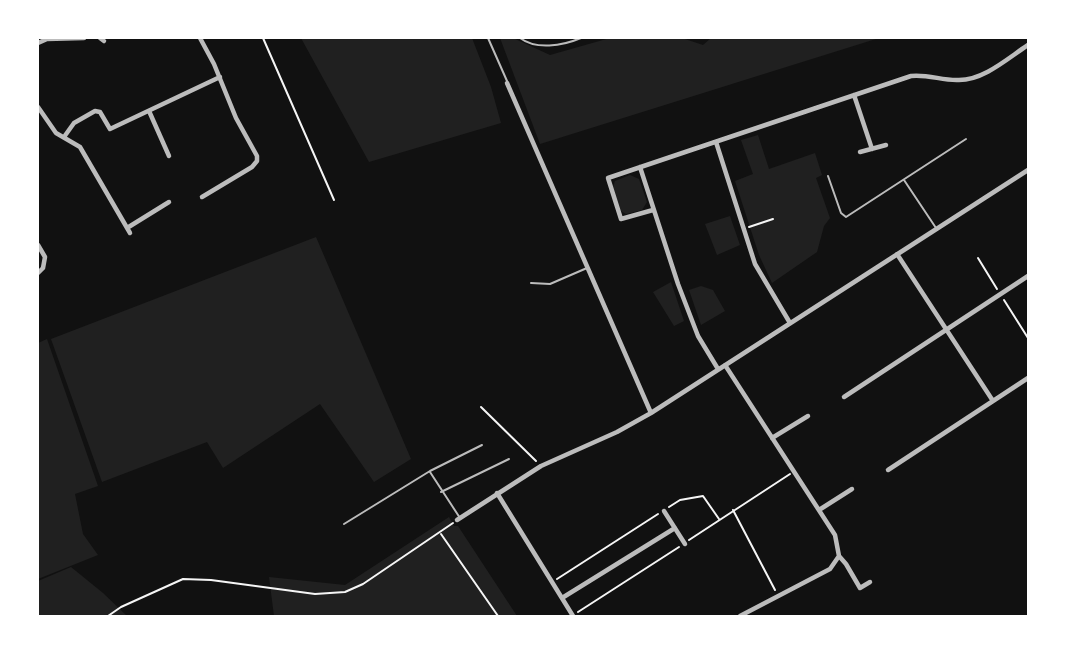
<!DOCTYPE html>
<style>
body{margin:0}
#map{position:relative;width:1066px;height:654px;overflow:hidden;background:#111;font-family:Inter,sans-serif}
canvas{display:block}
.frame{position:absolute;inset:0;border:39px solid #fff;pointer-events:none}
</style>
<div id="map">
<canvas width="1066" height="654"></canvas>
<div class="frame"></div>
</div>
<script>
const context = document.querySelector('canvas').getContext('2d');
context.lineJoin = 'round';
function fill(path, color) {
  context.fillStyle = color;
  context.fill(path, 'evenodd');
}
function trace(path, color, width, dash) {
  context.strokeStyle = color;
  context.lineWidth = width;
  context.lineCap = dash ? 'butt' : 'round';
  context.setLineDash(dash || []);
  context.stroke(path);
}
fill(new Path2D(`
 M301,38h171l19,49 10,36 -132,39z
 M500,38h13l37,17 60,-17h72l21,7 8,-7h168l-339,106z
 M758,135l11,34 46,-16 7,22 -6,3 14,40 -6,8 -7,26 -45,31 -13,-28 -24,-74 18,-7 -12,-34z
 M630,175l9,4 8,23 -5,8 -16,4 -5,-3 -8,-24 2,-6z
 M730,216l10,29 -23,10 -12,-31z
 M316,237l95,222 -37,23 -54,-78 -97,64 -16,-26 -105,40 -51,-143z
 M671,282l13,39 -10,5 -21,-34z
 M701,286l12,4 12,21 -24,14 -12,-35z
 M47,339l51,147 -23,8 8,40 15,21 -60,24v-236z
 M449,517l5,9h4l59,90h-243l-5,-39 76,8z
 M71,567l32,26 24,23h-89v-35z`), '#202020');
trace(new Path2D(`
 M263,38l71,162
 M749,227l24,-8
 M978,258l19,31
 M1004,300l24,38
 M481,407l55,54
 M669,507l11,-7 23,-4 16,23
 M733,510l42,80
 M441,534l57,82
 M689,540l101,-66
 M557,579l101,-65
 M578,612l101,-65
 M108,616l13,-9 62,-28 28,1 104,14 30,-2 18,-8 90,-61`), '#f5f5f5', 2);
trace(new Path2D(`
 M488,38l19,43
 M520,38c16,12 42,8 61,0
 M828,176l13,37 5,4 120,-78
 M904,180l32,48
 M531,283l19,1 37,-16
 M430,472l30,46
 M441,492l68,-33
 M344,524l86,-53 52,-26`), '#bcbcbc', 2);
trace(new Path2D(`
 M100,38l4,3
 M200,38l14,26 22,54 21,38v5l-5,6 -50,30
 M38,43l9,-4 37,-1
 M507,83l144,330
 M854,95l18,54
 M38,107l18,26 24,14 50,86
 M149,111l20,45
 M64,137l10,-14 21,-12 5,1 10,17 110,-52
 M716,142l39,122 35,59
 M860,152l26,-7
 M640,167l38,117 20,52 20,33
 M653,210l-32,9 -13,-41 303,-102c17,-2 32,5 48,4 25,0 49,-22 69,-35
 M127,228l42,-26
 M38,245l7,12 -2,11 -5,5
 M897,254l96,147
 M725,365l110,170 4,21 7,8 14,24 10,-6
 M844,397l184,-121
 M772,438l36,-22
 M888,470l140,-92
 M497,493l76,123
 M819,510l33,-21
 M664,511l21,33
 M457,520l84,-54 76,-34 34,-19 377,-243
 M562,598l113,-70
 M740,616l90,-47 9,-13`), '#bcbcbc', 4.5);
</script>
